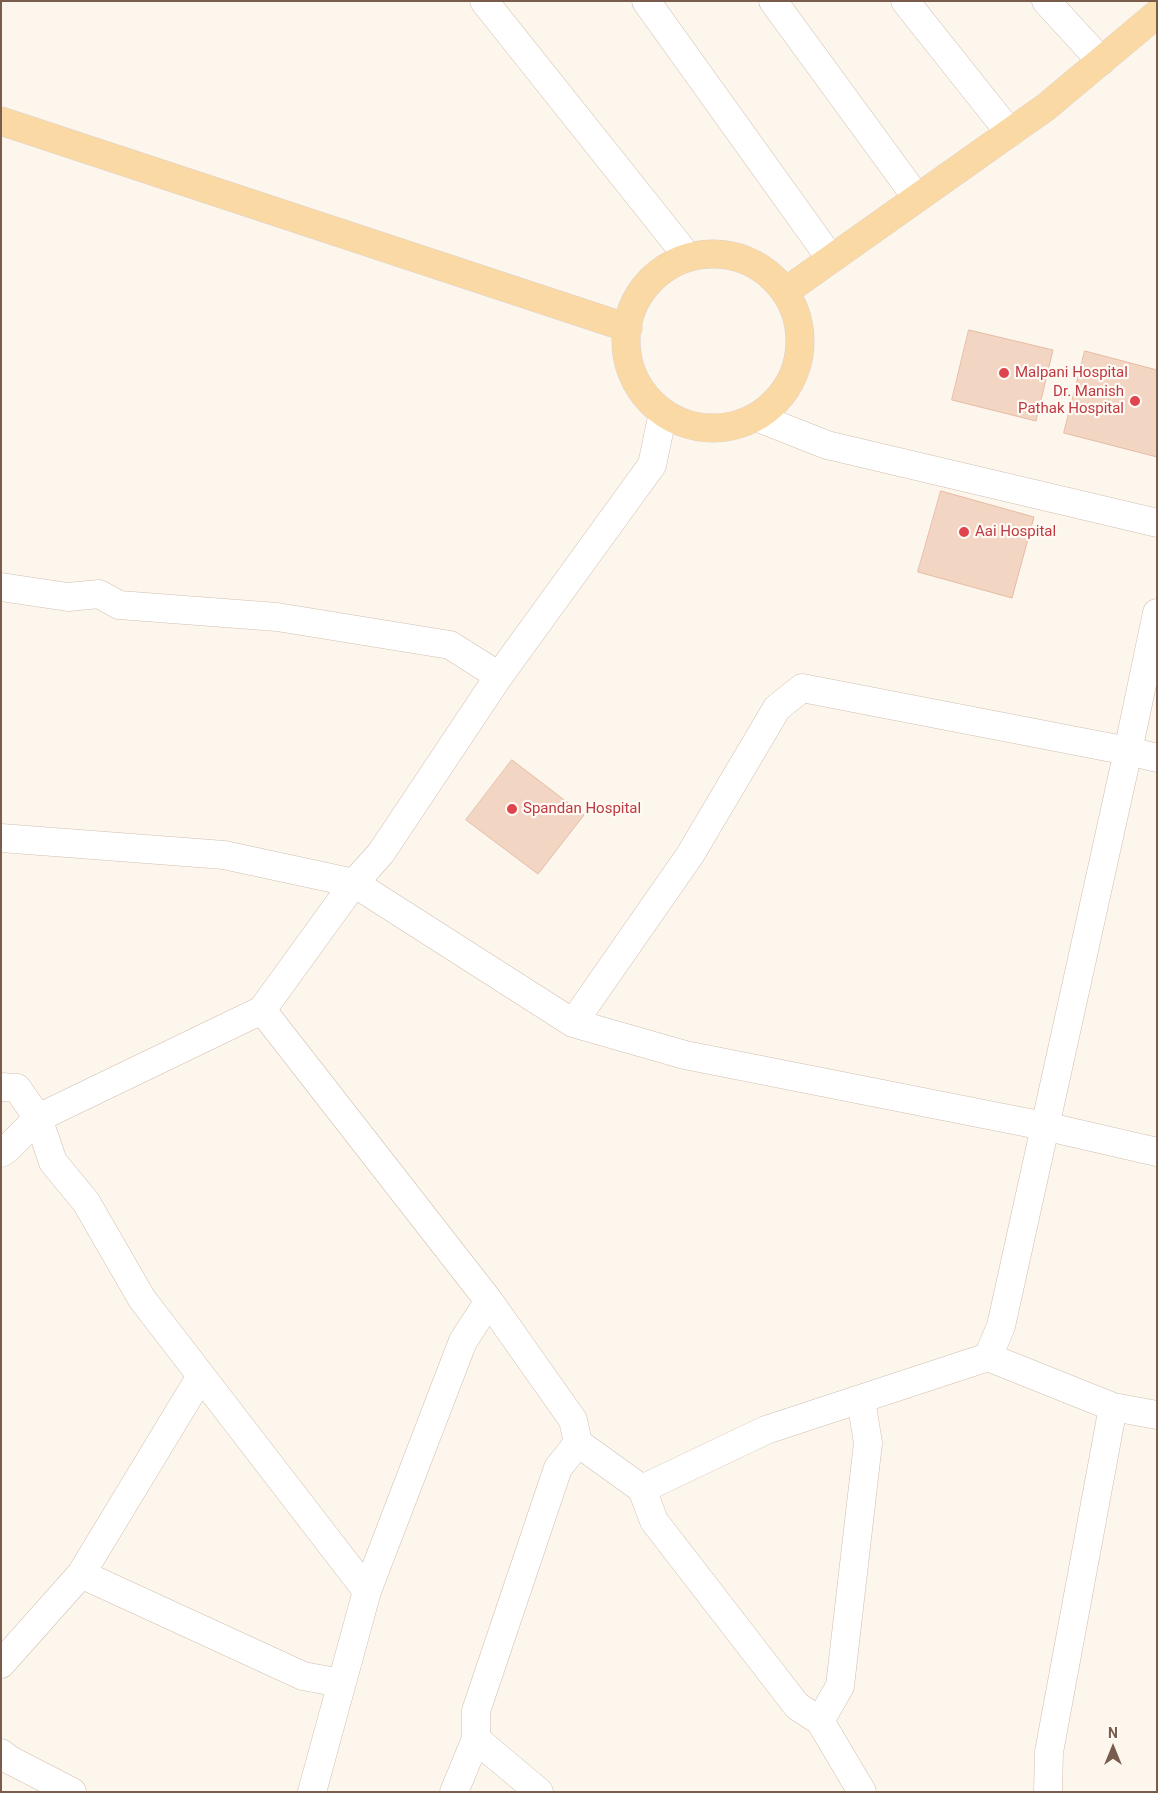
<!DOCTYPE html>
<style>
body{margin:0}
#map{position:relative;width:1158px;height:1793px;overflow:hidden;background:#fdf6ec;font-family:Roboto,sans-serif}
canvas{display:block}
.frame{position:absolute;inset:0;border:2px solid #7a5c4d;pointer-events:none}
.north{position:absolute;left:1088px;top:1723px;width:50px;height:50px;-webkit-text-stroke:4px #fffaf3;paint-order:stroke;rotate:0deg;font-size:14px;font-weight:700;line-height:20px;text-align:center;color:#7a5c4d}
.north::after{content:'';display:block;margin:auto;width:18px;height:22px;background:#7a5c4d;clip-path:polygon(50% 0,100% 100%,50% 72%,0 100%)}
</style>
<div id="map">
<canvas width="1158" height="1793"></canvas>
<div class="frame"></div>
<div class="north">N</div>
</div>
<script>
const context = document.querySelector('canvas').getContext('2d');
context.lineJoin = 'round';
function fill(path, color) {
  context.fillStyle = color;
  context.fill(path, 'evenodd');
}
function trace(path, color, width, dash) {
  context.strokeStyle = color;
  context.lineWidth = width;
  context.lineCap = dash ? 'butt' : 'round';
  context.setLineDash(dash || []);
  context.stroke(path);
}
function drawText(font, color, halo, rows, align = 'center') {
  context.font = font + ' Roboto,sans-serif';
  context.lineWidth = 4.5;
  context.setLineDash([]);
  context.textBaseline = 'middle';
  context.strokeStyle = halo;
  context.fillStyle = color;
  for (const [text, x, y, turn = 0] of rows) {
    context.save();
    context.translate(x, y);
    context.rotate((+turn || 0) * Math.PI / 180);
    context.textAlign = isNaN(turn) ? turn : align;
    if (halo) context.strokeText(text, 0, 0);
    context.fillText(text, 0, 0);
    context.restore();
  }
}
const building = new Path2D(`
 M969,330l84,20 -17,71 -84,-21z
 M1085,351l72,19v87l-93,-24z
 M941,491l93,26 -22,81 -94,-26z
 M512,760l72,55 -46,59 -72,-54z`);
fill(building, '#f3d5c3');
trace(building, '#e6bba3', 1);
const minor = new Path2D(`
 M484,1l204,256
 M646,1l185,258
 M773,1l144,197
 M905,1l105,132
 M1046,1l55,60
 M756,417l71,28 330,78
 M1,587l67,10 31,-3 20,11 158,12 173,28 49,31
 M1,838l223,17 130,28 219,140 112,32 359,71 113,26
 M262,1010l227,291 84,119 5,23 64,46 124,-59 222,-73 13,-31 127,-575 29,-138
 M573,1023l117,-168 87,-147 25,-20 326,63 29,7
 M1,1087l16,1 21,30 15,44 33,40 56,97 225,292
 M1,1153l6,-4 31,-31 224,-108 92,-127 27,-30 118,-177 153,-211 11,-52
 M988,1357l125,50 44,8
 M642,1489l12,32 143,185 23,15 42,71
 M81,1574l222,102 38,7
 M1,1664l80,-90 120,-198
 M820,1721l20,-35 28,-243 -7,-43
 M1,1753l9,7 62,32
 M312,1792l55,-201 96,-250 26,-40
 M454,1792l22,-53
 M539,1792l-63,-53v-28l82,-243 20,-25
 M1048,1792l1,-40 64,-345`);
const major = new Path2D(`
 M1,121l627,207
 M626 341a87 87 0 1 1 174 0a87 87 0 1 1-174 0Z
 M786,291l260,-184 111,-93`);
trace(minor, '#d1beb0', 29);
trace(major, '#dad1cd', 29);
trace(minor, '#fff', 28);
trace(major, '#fbd9a5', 28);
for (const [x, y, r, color] of [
 [1004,373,6,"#e0444e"],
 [1135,401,6,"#e0444e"],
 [964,532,6,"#e0444e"],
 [512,809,6,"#e0444e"]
]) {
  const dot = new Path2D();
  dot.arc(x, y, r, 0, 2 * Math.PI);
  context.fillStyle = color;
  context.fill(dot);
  trace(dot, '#fffaf3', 2);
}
drawText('15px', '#be3a42', '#fffaf3', [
 ["Malpani Hospital",1015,373],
 ["Dr. Manish",1124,392,"right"],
 ["Pathak Hospital",1124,409,"right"],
 ["Aai Hospital",975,532],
 ["Spandan Hospital",523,809]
], 'left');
</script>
